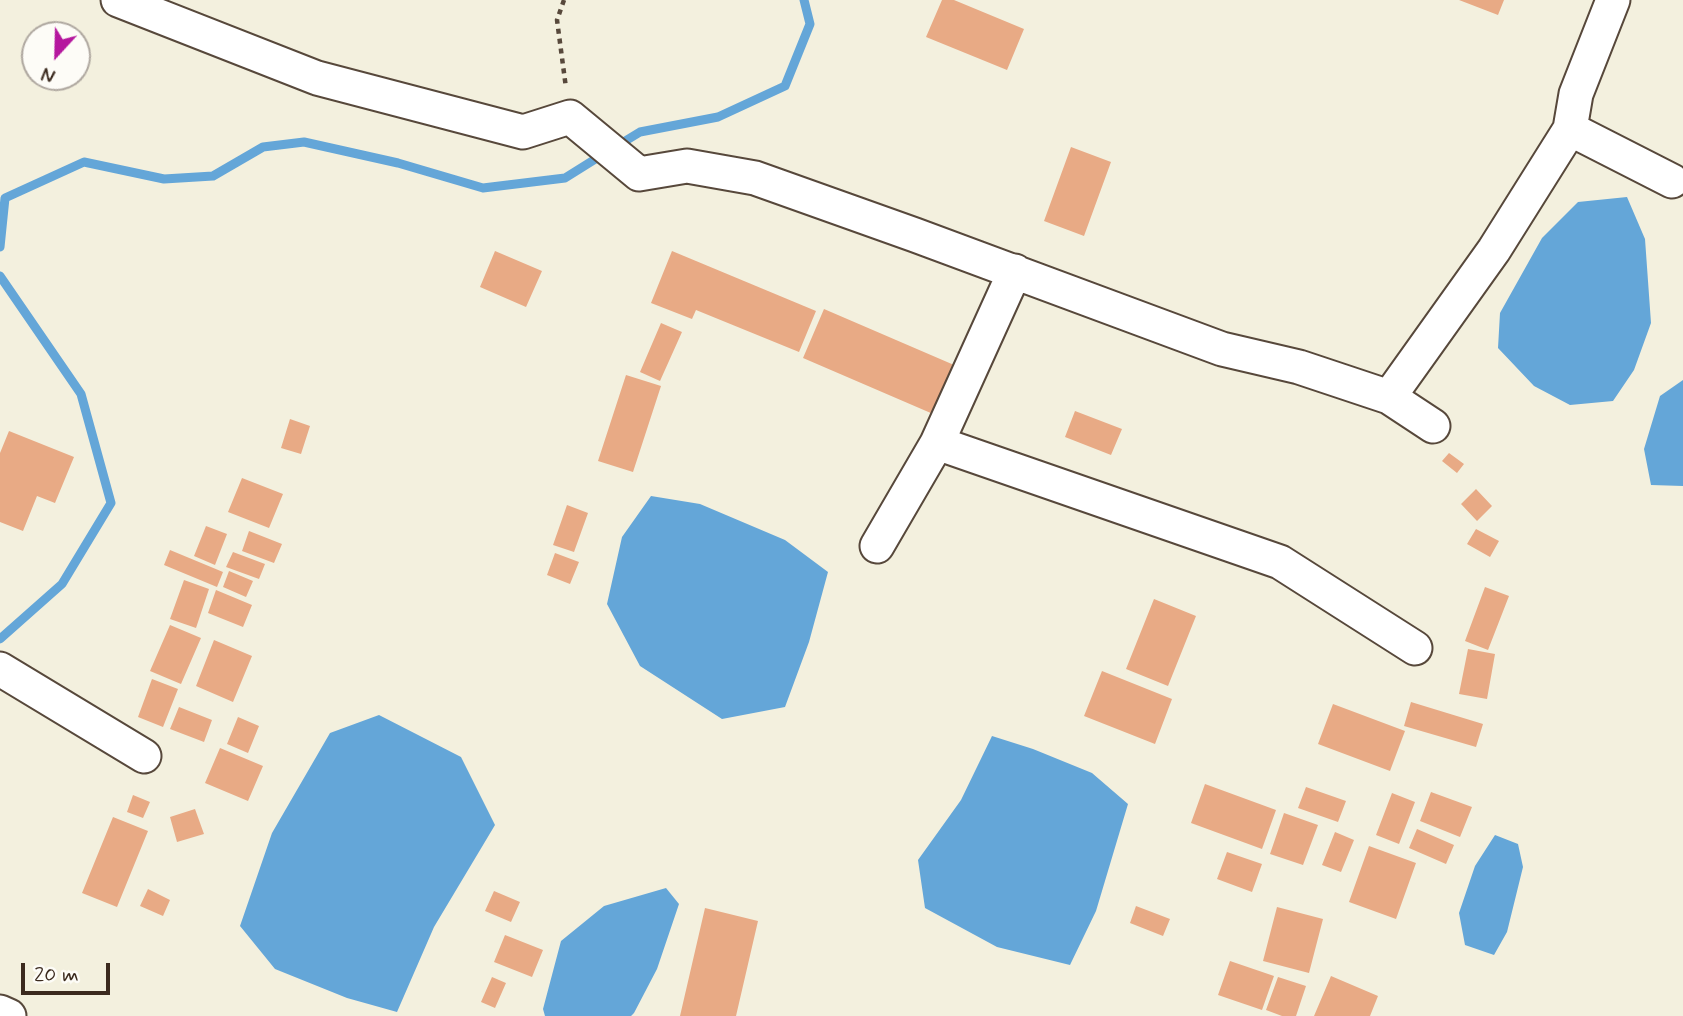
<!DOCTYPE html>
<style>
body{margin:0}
#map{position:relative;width:1683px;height:1016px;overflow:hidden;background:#f3f0de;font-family:Mynerve,sans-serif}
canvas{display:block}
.north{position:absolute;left:21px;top:21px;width:70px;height:70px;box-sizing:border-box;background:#fdfcf7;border:2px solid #afa8a0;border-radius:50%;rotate:202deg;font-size:19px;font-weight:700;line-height:28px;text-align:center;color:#3b2a1e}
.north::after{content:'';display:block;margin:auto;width:24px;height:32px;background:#b5179e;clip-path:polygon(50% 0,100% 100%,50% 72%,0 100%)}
.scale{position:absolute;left:21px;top:963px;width:89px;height:32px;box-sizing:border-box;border:4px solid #3b2a1e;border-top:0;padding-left:9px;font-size:21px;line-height:24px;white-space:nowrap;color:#3b2a1e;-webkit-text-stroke:5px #fdfcf7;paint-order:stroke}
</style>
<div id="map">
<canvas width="1683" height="1016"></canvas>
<div class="north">N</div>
<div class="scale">20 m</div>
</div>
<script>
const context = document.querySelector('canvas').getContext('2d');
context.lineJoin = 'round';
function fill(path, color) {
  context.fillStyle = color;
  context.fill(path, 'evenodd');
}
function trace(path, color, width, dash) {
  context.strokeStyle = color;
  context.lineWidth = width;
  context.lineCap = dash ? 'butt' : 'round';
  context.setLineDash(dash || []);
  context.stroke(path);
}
fill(new Path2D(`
 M1627,197l18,42 6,84 -17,47 -21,31 -43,4 -36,-19 -36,-38 2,-35 42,-75 36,-36z
 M1683,380v106l-32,-1 -7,-36 16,-53z
 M651,496l49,8 85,36 43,32 -19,70 -24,65 -63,12 -82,-53 -33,-62 15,-67z
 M379,715l82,42 34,68 -61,102 -37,85 -50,-14 -72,-29 -35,-43 32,-93 58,-100z
 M992,736l41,13 59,24 36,31 -32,107 -26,54 -73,-18 -72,-39 -7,-48 43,-60z
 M1495,835l23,9 5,23 -16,65 -13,23 -29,-10 -6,-32 16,-47z
 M666,888l13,16 -22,65 -23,44 -3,3h-86l-2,-7 18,-68 43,-35z`), '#64a6d8');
trace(new Path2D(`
 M617,146l23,-14 78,-15 67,-31 25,-62 -6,-24
 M0,247l5,-49 79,-36 80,17 49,-3 50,-29 41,-5 94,21 85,25 82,-10 40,-25
 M0,276l81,118 30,109 -49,81 -62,55`), '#64a6d8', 9);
fill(new Path2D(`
 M942,0h12l70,29 -17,41 -81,-33z
 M1459,0h45l-6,15z
 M1071,147l40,15 -27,74 -40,-15z
 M495,251l47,20 -16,36 -46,-20z
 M672,251l144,60 -17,41 -103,-42 -4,9 -41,-16z
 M824,309l144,62 -21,49 -144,-62z
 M661,323l21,9 -22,49 -20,-9z
 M626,375l35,11 -28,86 -35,-11z
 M1075,411l47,18 -11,26 -46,-18z
 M290,419l20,7 -9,28 -20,-6z
 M9,431l65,26 -19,46 -18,-7 -14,35 -23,-9v-69z
 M1449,453l15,11 -7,9 -15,-12z
 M242,478l41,16 -14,34 -41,-16z
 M1476,489l16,17 -15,15 -16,-17z
 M567,505l21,8 -14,39 -21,-7z
 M206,526l21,8 -12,31 -21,-9z
 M1476,529l23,12 -9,16 -23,-13z
 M249,531l33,13 -8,19 -32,-12z
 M170,550l53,22 -6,15 -53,-22z
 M233,552l32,12 -6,15 -33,-12z
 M555,553l24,9 -9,22 -23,-9z
 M229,571l24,10 -7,16 -23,-10z
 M184,580l25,9 -13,39 -26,-9z
 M1485,587l24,9 -21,54 -23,-9z
 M216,590l36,15 -9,22 -35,-14z
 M1154,599l42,17 -28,70 -42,-17z
 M170,625l31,13 -20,46 -31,-13z
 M214,640l38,16 -19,46 -37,-16z
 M1468,649l27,5 -8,45 -28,-5z
 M1102,671l70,28 -17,45 -71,-28z
 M152,679l26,10 -15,38 -25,-10z
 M1411,702l72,22 -7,23 -72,-21z
 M1333,704l72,27 -15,40 -72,-27z
 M179,707l33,13 -8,22 -34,-13z
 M238,717l21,9 -11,27 -21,-9z
 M220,748l43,18 -15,35 -43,-18z
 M1205,784l71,26 -14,39 -71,-26z
 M1306,787l40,14 -8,21 -40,-14z
 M1431,792l41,15 -12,30 -40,-16z
 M1392,793l23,9 -16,42 -23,-9z
 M133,795l17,7 -7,16 -16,-6z
 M195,809l9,25 -27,8 -7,-25z
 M1284,813l34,12 -15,40 -33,-11z
 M113,817l35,14 -31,76 -35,-14z
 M1417,829l37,16 -8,19 -37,-16z
 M1335,832l19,8 -13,32 -19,-7z
 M1369,846l47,17 -20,56 -47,-17z
 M1227,852l35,12 -10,28 -35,-13z
 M148,889l22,11 -7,16 -23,-10z
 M494,891l26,11 -9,20 -26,-11z
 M1136,906l34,13 -7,17 -33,-13z
 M1277,907l46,12 -14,54 -46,-12z
 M705,908l53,13 -22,95h-56z
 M505,935l38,15 -11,27 -38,-15z
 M1230,961l44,15 -12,34 -44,-15z
 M1331,976l47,20 -8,20h-56z
 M492,977l14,6 -11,25 -14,-6z
 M1278,977l28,9 -10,30h-14l-16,-6z`), '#e8aa85');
const street = new Path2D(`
 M118,0l199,78 206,54 47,-15 69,57 48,-8 68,12 160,57 307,114 77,18 90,30 44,29
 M1570,129l102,52
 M1389,397l105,-147 76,-121 6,-35 37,-94
 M937,443l343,119 135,86
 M877,546l60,-103 78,-172
 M0,669l144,87
 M0,1012l9,4`);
trace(street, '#57483b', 37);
trace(new Path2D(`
 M564,0l-7,20 9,68`), '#57483b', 4.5, [5, 5]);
trace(street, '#fff', 33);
</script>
